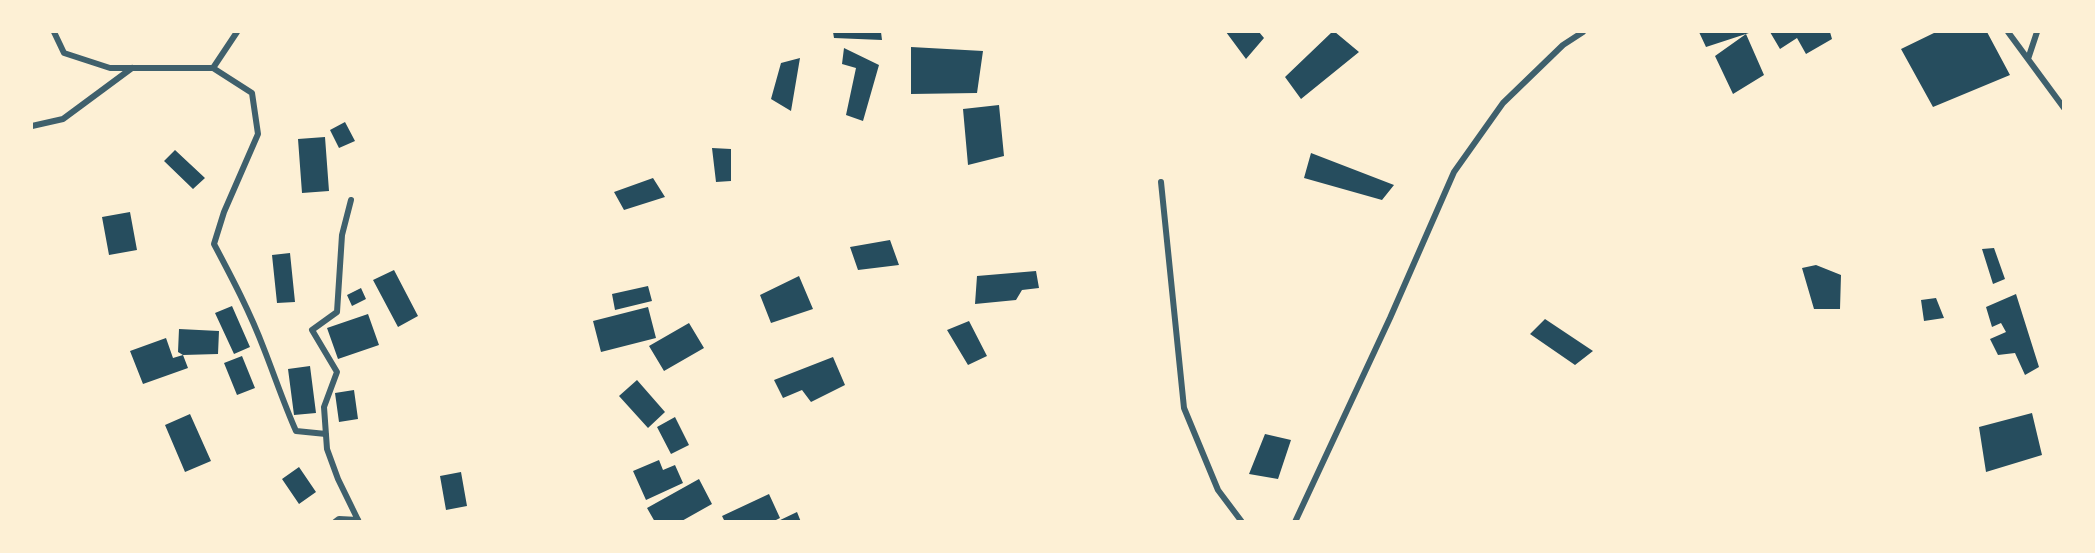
<!DOCTYPE html>
<style>
body{margin:0}
#map{position:relative;width:2095px;height:553px;overflow:hidden;background:#fdf0d5;font-family:Rubik,sans-serif}
canvas{display:block}
.frame{position:absolute;inset:0;border:33px solid #fdf0d5;pointer-events:none}
</style>
<div id="map">
<canvas width="2095" height="553"></canvas>
<div class="frame"></div>
</div>
<script>
const context = document.querySelector('canvas').getContext('2d');
context.lineJoin = 'round';
function fill(path, color) {
  context.fillStyle = color;
  context.fill(path, 'evenodd');
}
function trace(path, color, width, dash) {
  context.strokeStyle = color;
  context.lineWidth = width;
  context.lineCap = dash ? 'butt' : 'round';
  context.setLineDash(dash || []);
  context.stroke(path);
}
fill(new Path2D(`
 M833,32h48l1,8 -48,-2z
 M1226,32h33l5,6 -18,21z
 M1332,32h3l24,20 -58,47 -16,-22z
 M1699,32h53l-46,15z
 M1770,32h60l2,7 -26,15 -9,-16 -17,11z
 M1936,32h51l23,43 -77,32 -32,-58z
 M1746,34l18,41 -31,19 -18,-38z
 M911,47l72,4 -6,42 -66,1z
 M844,48l35,17 -16,56 -17,-6 10,-47 -14,-4z
 M800,58l-9,53 -20,-12 10,-36z
 M999,105l5,51 -36,9 -5,-56z
 M345,122l10,19 -16,7 -9,-18z
 M325,137l4,54 -27,2 -4,-54z
 M712,148l19,1v32l-15,1z
 M175,150l30,28 -12,11 -29,-28z
 M1311,153l83,32 -12,15 -78,-22z
 M653,178l12,19 -41,13 -10,-18z
 M130,212l7,38 -28,5 -7,-38z
 M890,240l9,25 -41,5 -8,-23z
 M1994,248l11,31 -12,5 -11,-35z
 M290,253l5,49 -18,1 -5,-48z
 M1816,265l25,10 -1,34h-26l-12,-41z
 M394,270l24,46 -20,11 -25,-47z
 M1036,271l3,17 -17,2 -6,10 -41,4 2,-28z
 M799,276l14,33 -42,14 -11,-28z
 M648,286l4,15 -37,9 -3,-16z
 M361,288l5,11 -14,7 -5,-11z
 M2016,294l23,73 -14,8 -10,-22 -17,2 -8,-16 16,-7 -5,-9 -9,4 -6,-20z
 M1936,298l8,20 -20,3 -3,-21z
 M232,306l18,41 -16,7 -19,-41z
 M648,307l8,31 -55,14 -8,-31z
 M368,314l11,31 -41,14 -11,-31z
 M1545,319l48,32 -18,14 -45,-31z
 M969,321l18,35 -19,9 -21,-35z
 M689,323l15,25 -40,23 -15,-25z
 M179,329l40,2 -1,23 -35,1 -5,-3z
 M166,338l7,20 10,-3 5,13 -45,16 -13,-33z
 M242,356l13,32 -18,7 -13,-32z
 M833,357l12,28 -34,17 -9,-12 -19,8 -9,-18z
 M310,366l6,47 -22,2 -6,-46z
 M637,380l28,32 -17,16 -29,-32z
 M354,390l4,29 -19,3 -4,-29z
 M2032,413l10,42 -56,17 -7,-45z
 M190,414l21,47 -26,11 -20,-47z
 M675,417l14,28 -18,9 -14,-27z
 M1265,434l26,6 -13,39 -29,-5z
 M659,460l4,10 12,-5 8,18 -37,17 -13,-29z
 M299,467l17,25 -17,12 -17,-25z
 M461,472l6,34 -21,4 -6,-34z
 M699,479l13,25 -32,18h-25l-8,-14z
 M769,494l11,24 -8,4h-47l-3,-6z
 M797,512l4,10h-25z`), '#264d5e');
trace(new Path2D(`
 M54,32l10,21 46,15h103l24,-36
 M2008,32l56,76
 M2028,59l9,-27
 M213,68l39,25 6,41 -34,78 -10,32c18,34 36,68 50,105 11,28 20,55 32,82l30,3
 M32,126l31,-7 69,-51
 M1161,182l23,226 34,82 24,32
 M351,200l-9,35 -5,77 -25,18 25,42 -13,35 3,42 11,30 21,43
 M335,522l4,-3 19,1
 M1295,522l95,-204 64,-146 49,-69 60,-58 20,-13`), '#3f606c', 6);
</script>
